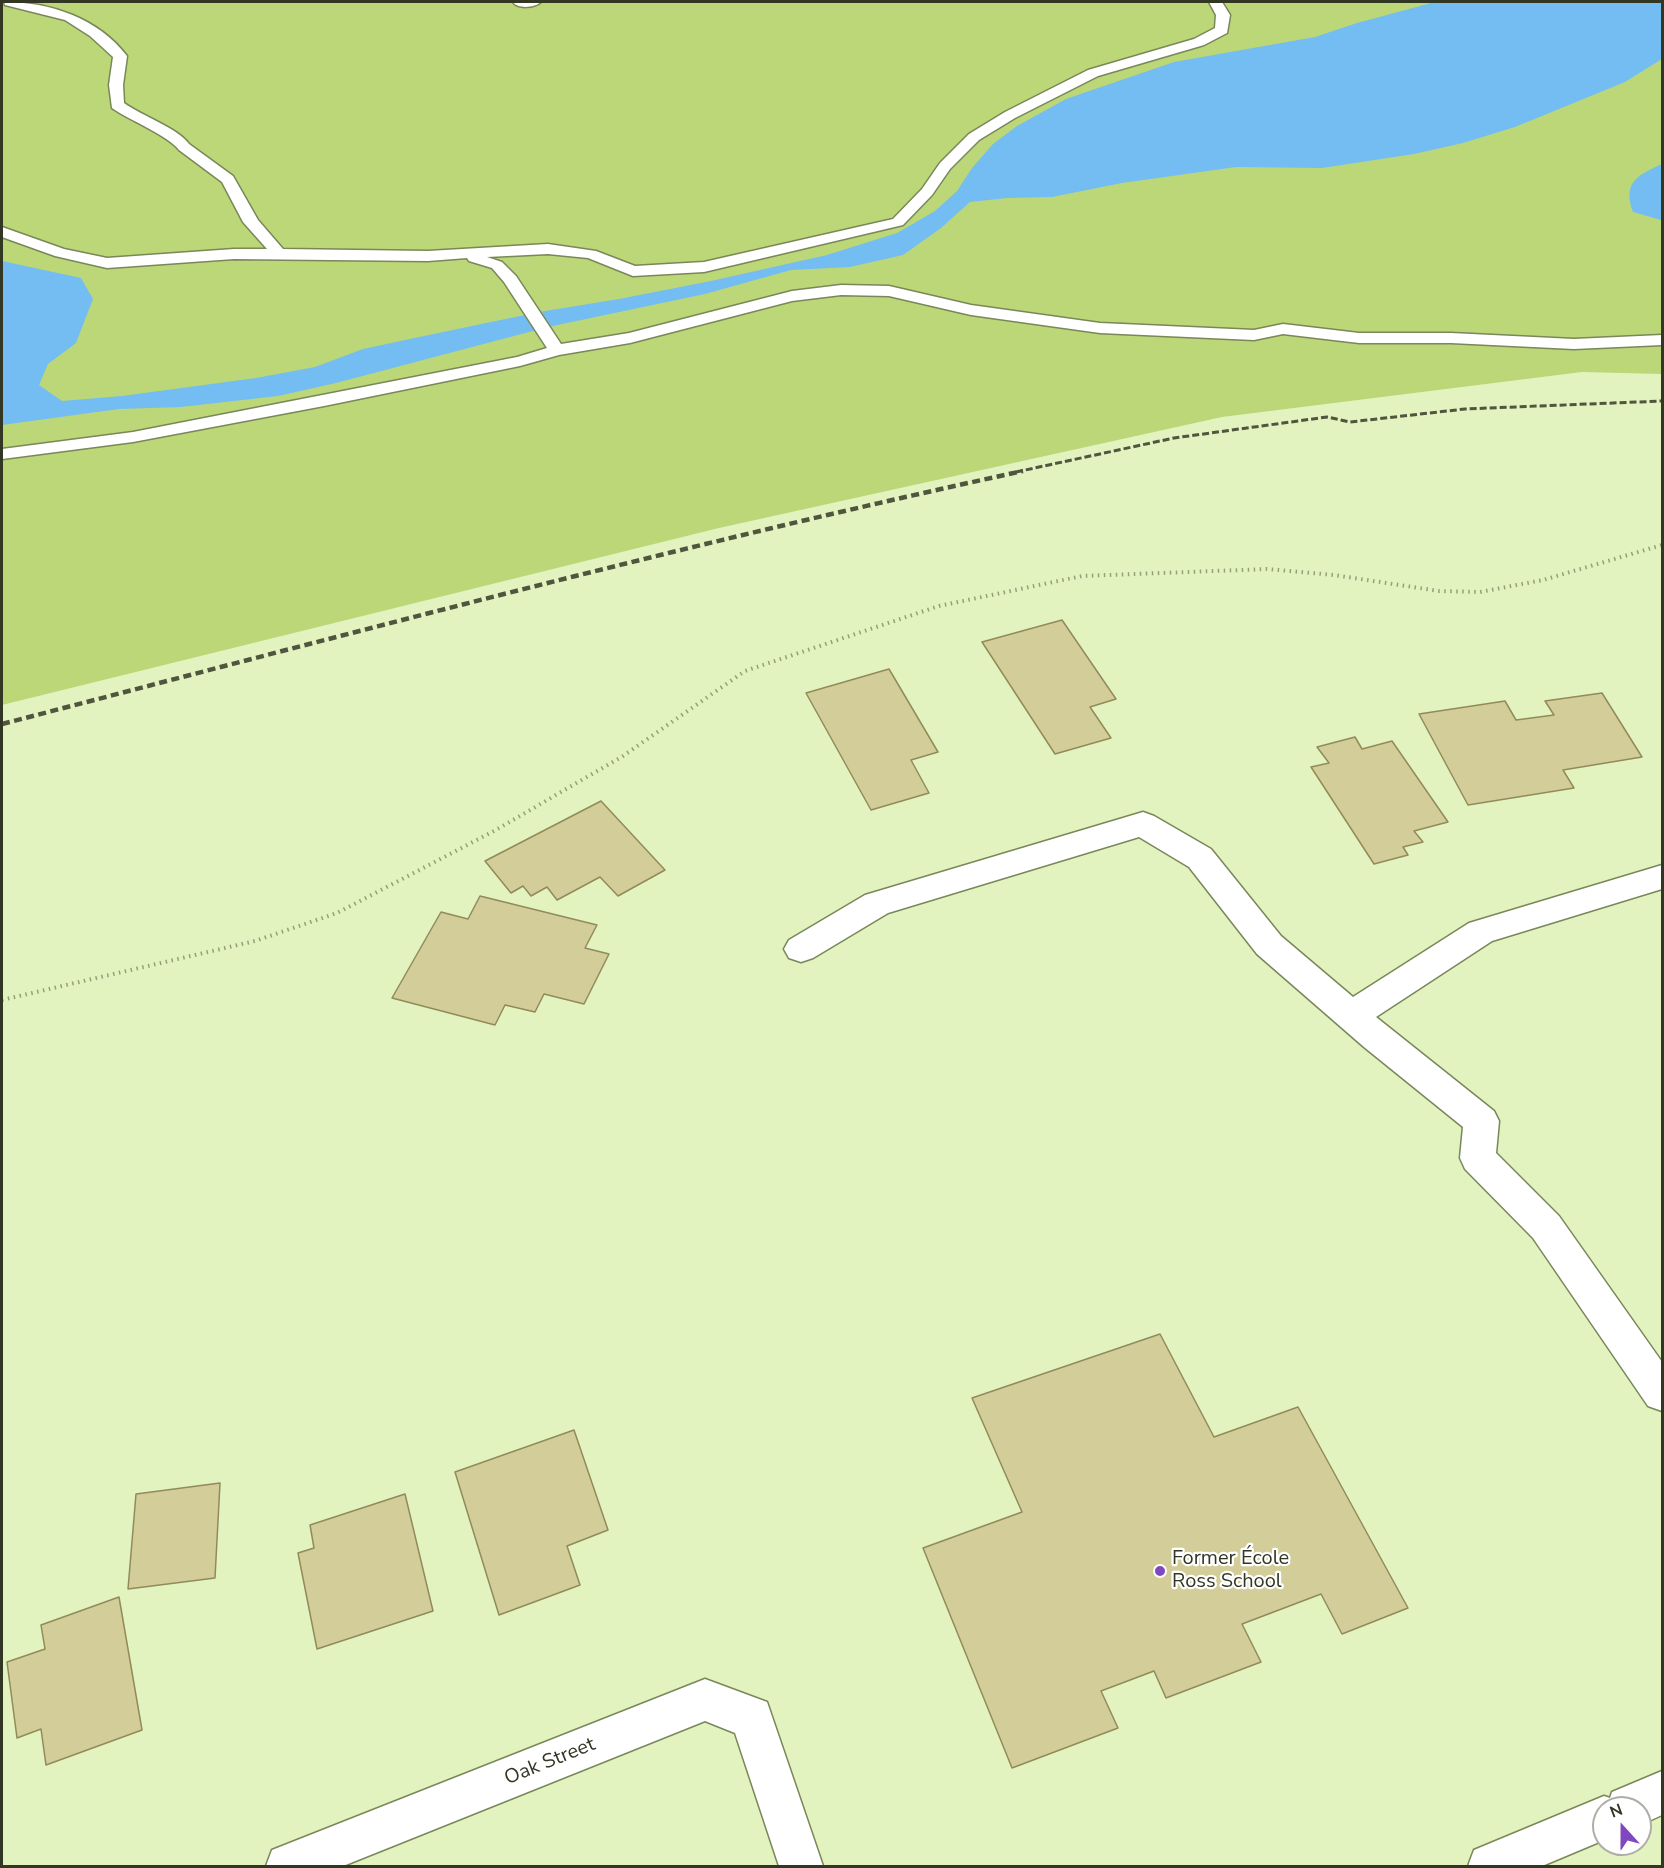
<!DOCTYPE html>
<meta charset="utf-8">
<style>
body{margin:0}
#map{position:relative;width:1664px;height:1868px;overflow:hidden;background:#e2f3c0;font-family:"Nunito Sans",sans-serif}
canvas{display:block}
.frame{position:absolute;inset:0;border:3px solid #313723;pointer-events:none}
.north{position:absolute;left:1592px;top:1796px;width:60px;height:60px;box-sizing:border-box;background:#fff;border:2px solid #adafa7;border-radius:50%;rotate:339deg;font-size:16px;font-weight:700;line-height:24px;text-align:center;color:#313723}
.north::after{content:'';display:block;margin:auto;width:21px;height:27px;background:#8048bf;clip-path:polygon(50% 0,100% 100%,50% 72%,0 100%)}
</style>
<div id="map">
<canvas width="1664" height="1868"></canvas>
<div class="frame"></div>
<div class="north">N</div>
</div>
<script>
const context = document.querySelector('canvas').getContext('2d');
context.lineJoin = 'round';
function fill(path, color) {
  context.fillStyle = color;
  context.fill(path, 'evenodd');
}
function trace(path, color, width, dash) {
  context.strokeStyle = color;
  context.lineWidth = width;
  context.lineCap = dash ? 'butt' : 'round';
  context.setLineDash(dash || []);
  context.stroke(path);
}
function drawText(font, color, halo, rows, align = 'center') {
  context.font = font + ' "Nunito Sans",sans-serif';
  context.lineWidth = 4.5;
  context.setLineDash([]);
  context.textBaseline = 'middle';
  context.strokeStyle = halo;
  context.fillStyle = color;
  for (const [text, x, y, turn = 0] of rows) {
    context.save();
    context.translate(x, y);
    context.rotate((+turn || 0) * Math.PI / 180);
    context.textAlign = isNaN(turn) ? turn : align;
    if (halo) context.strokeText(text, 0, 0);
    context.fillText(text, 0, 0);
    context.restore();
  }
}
fill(new Path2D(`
 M2,2h1660v372l-80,-2 -360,45 -503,111 -717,177z`), '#bcd777');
fill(new Path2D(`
 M1435,2h227v57l-37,23 -110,45 -52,16 -49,11 -92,14 -86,-1 -114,16 -70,14 -45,1 -37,4 -29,26 -38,27 -53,12 -59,3 -86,24 -157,33 -212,56 -58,13 -97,11 -62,2 -117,16v-164l79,17 12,21 -17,44 -28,21 -9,21 23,16 60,-5 134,-18 59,-11 48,-18 61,-13 115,-24 80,-13 92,-18 116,-26 70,-22 38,-22 22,-20 15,-23 21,-24 24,-18 49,-27 108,-37 141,-25 42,-14z
 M1662,164v56h-1l-28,-8c-11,-30 5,-37 29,-48z`), '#73bdf3');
const building = new Path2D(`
 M1062,620l54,79 -26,8 21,31 -56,16 -73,-112z
 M889,669l49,83 -27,8 18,33 -58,17 -65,-117z
 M1602,693l40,64 -79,13 11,18 -106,17 -49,-91 86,-13 11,19 38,-5 -9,-14z
 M1355,737l7,12 30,-8 56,81 -34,9 9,11 -20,5 5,8 -34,9 -63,-97 18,-4 -12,-16z
 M601,801l64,69 -47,26 -18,-19 -43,23 -10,-13 -16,9 -8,-10 -12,7 -26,-32z
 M480,896l117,29 -12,23 24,6 -25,50 -40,-10 -9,18 -30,-7 -10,20 -103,-27 49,-86 27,7z
 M1160,1334l54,103 84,-30 110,201 -66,26 -21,-40 -79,30 19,38 -95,36 -12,-27 -53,20 17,37 -106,40 -89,-220 99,-36 -50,-114z
 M574,1430l34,100 -41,16 13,39 -81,30 -44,-143z
 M220,1483l-5,95 -87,11 8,-95z
 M405,1494l28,117 -116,38 -19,-96 16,-5 -4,-23z
 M119,1597l23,133 -96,35 -5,-36 -24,9 -10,-76 38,-13 -4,-24z`);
fill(building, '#d3cd9a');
trace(building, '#918b5a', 1.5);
const service = new Path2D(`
 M4,2c46,0 94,16 123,54l-4,29 1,18c18,13 54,25 65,41l44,32 25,44 25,29 145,2 120,-7 48,7 39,15 69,-4 189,-43 29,-30 18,-26 29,-29 36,-22 83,-42 106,-31 21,-11 1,-13 -7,-13h13l8,13 -3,18 -23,12 -106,31 -83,42 -36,22 -29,29 -18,26 -29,30 -199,47 -71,4 -45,-18 -40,-4 -61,3 15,5 14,14 45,68 68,-11 163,-42 49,-6 48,1 82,19 129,18 154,7 29,-6 76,9h92l123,6 88,-4v10l-88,4 -123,-6h-92l-76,-9 -29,6 -154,-7 -129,-18 -82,-19 -48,-1 -49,6 -162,42 -71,12 -39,11 -196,40 -191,36 -131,17v-10l131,-17 384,-75 30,-9 -43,-66 -12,-14 -23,-7 -2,-3 -39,3 -194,-2 -127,9 -52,-12 -53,-19v-10l62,22 43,9 127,-9h33l-24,-27 -21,-40 -43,-32c-10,-14 -50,-30 -67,-42l-3,-23 4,-28 -23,-21 -25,-16 -60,-15z
 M513,2h28c-6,6 -24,7 -28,0z`);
const minor = new Path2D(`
 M1143,812l11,4 57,33 70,87 72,61 116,-74 193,-58v24l-170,52 -116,76 118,94 5,10 -3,32 63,63 103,146v49l-14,-5 -115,-168 -68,-69 -5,-11 3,-31 -99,-80 -107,-93 -68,-87 -50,-30 -251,76 -75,45 -12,4 -12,-4 -5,-9 5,-9 76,-45z
 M705,1679l62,23 56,164h-44l-44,-133 -30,-12 -362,145h-77l6,-16z
 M1662,1771v44l-22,10v-17h-36v32l-62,26h-74l6,-16 130,-54 6,2 2,-6z`);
trace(service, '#798759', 3);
trace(minor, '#798759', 3);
trace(new Path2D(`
 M2,1000l253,-59 82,-28 157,-82 129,-75 122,-85 194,-65 143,-30 185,-7 67,6 105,16 41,1 63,-12 119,-35`), '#94a07a', 4, [1.5, 4.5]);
fill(service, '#fff');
fill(minor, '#fff');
trace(new Path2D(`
 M1016,472l158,-34 153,-21 23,5 115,-13 197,-8`), '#4f563d', 3, [7, 3]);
trace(new Path2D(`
 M2,724c339,-88 678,-179 1021,-253`), '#4f563d', 4.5, [8, 4.5]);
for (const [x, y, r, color] of [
 [1160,1571,6,"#8048bf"]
]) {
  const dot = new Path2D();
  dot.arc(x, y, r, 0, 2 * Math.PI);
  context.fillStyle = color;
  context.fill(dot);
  trace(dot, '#fff', 2);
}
drawText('20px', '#313723', '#fff', [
 ["Former École",1172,1559],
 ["Ross School",1172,1582]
], 'left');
drawText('20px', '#313723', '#fff', [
 ["Oak Street",550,1762,-22]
]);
</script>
